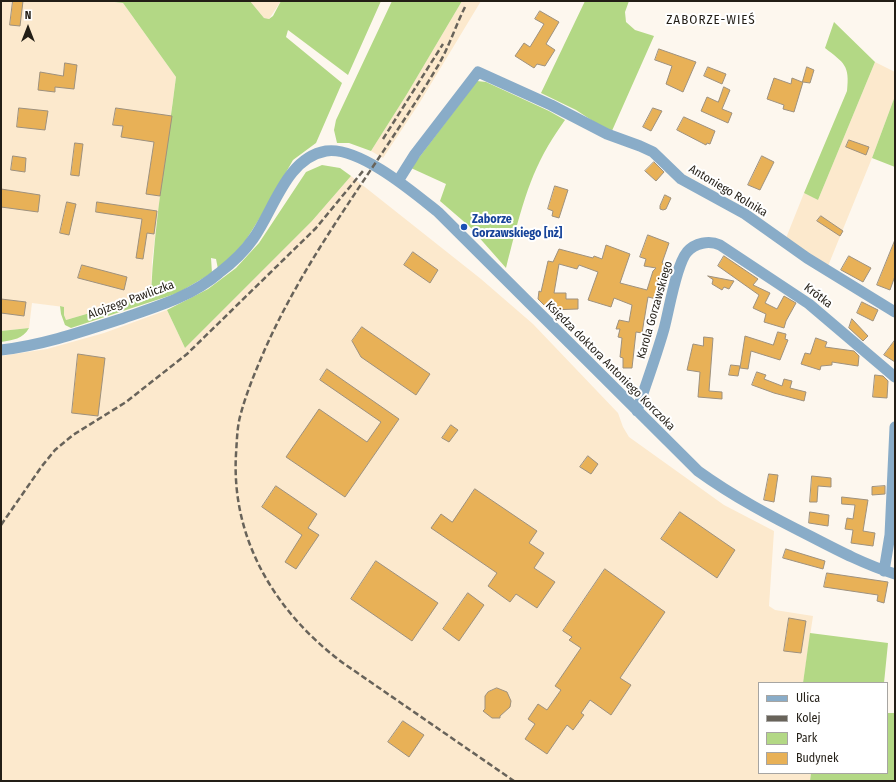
<!DOCTYPE html>
<meta charset="utf-8">
<style>
body{margin:0}
#map{position:relative;width:896px;height:782px;overflow:hidden;background:#fdf7ee;font-family:"Fira Sans Condensed",sans-serif}
canvas{display:block}
.frame{position:absolute;inset:0;border:2px solid #231e16;pointer-events:none}
.legend{position:absolute;left:758px;top:682px;width:130px;height:92px;box-sizing:border-box;background:#fff;border:1px solid #a7a5a2;margin:0;padding:5px 7px;list-style:none;font-size:12px;color:#231e16}
.legend li{display:flex;align-items:center;gap:8px;height:20px}
.legend b{width:20px;border:1px solid #a7a5a2}
.north{position:absolute;left:8px;top:8px;width:40px;height:40px;-webkit-text-stroke:3px #fff;paint-order:stroke;rotate:0deg;font-size:11px;font-weight:700;line-height:16px;text-align:center;color:#231e16}
.north::after{content:'';display:block;margin:auto;width:14px;height:18px;background:#231e16;clip-path:polygon(50% 0,100% 100%,50% 72%,0 100%)}
</style>
<div id="map">
<canvas width="896" height="782"></canvas>
<div class="frame"></div>
<ul class="legend">
<li><b style="height:5px;background:#89acc8"></b>Ulica</li>
<li><b style="height:5px;background:#68635a"></b>Kolej</li>
<li><b style="height:11px;background:#b3d885"></b>Park</li>
<li><b style="height:11px;background:#e8b157"></b>Budynek</li>
</ul>
<div class="north">N</div>
</div>
<script>
const context = document.querySelector('canvas').getContext('2d');
context.lineJoin = 'round';
function fill(path, color) {
  context.fillStyle = color;
  context.fill(path, 'evenodd');
}
function trace(path, color, width, dash) {
  context.strokeStyle = color;
  context.lineWidth = width;
  context.lineCap = dash ? 'butt' : 'round';
  context.setLineDash(dash || []);
  context.stroke(path);
}
function drawText(font, color, halo, rows, align = 'center') {
  context.font = font + ' "Fira Sans Condensed",sans-serif';
  context.lineWidth = 4;
  context.setLineDash([]);
  context.textBaseline = 'middle';
  context.strokeStyle = halo;
  context.fillStyle = color;
  for (const [text, x, y, turn = 0] of rows) {
    context.save();
    context.translate(x, y);
    context.rotate((+turn || 0) * Math.PI / 180);
    context.textAlign = isNaN(turn) ? turn : align;
    if (halo) context.strokeText(text, 0, 0);
    context.fillText(text, 0, 0);
    context.restore();
  }
}
fill(new Path2D(`
 M1,1h104l18,2 53,74 -16,119 -8,65 -1,34 -85,25 -2,-5v-8l-32,-4 -3,25 -28,3z
 M250,1h31l-12,18 -5,-1z
 M462,1h19l-61,101 -37,56 -12,-7 36,-57z
 M875,62l20,10v24l-23,62 -44,108 -42,-28 18,-45 14,7z
 M351,176l130,103 52,45 85,89 5,14 6,10 95,68 50,26 -5,75 6,4 38,6 -10,67h-44v90h52l-1,8h-809v-425l46,-7 57,-16 63,-23 18,38 127,-127z`), '#fce9cd');
fill(new Path2D(`
 M106,1h144l14,17 5,1 4,-3 8,-15h100l-33,74 -60,-45 -2,7 56,46 -26,60 -23,17 -32,56 -15,24 -17,20 -11,9 -2,-10 -5,-1 1,15 -34,20 -107,35 -6,-3 -4,-11 -1,-8 4,1v8l2,5 85,-25c3,-73 16,-145 25,-218l-53,-74z
 M392,1h70l-55,93 -36,57 -22,-8h-12l-3,-13 2,-10z
 M585,1h44l-4,11 1,10 9,8 19,6 -43,97 -35,-23 -35,-17z
 M834,22l41,40 -57,138 -14,-7 43,-102c3,-26 -3,-28 -22,-43z
 M477,81l9,1 63,29 16,9c-6,9 -12,17 -17,26 -22,37 -31,80 -42,122l-37,-42 -29,-25 6,-17 -35,-16z
 M895,96v71l-23,-9z
 M322,165l18,3 11,8 -39,45 -127,127 -18,-38 41,-21 28,-21 23,-25 47,-71z
 M29,328c-6,11 -16,12 -28,14v-11z
 M810,633l78,10 -4,40h-81z
 M887,713h8v68h-85l1,-8h76z`), '#b3d885');
const building = new Path2D(`
 M13,1h10l-3,25 -10,-1z
 M540,11l19,11 -13,22 9,6 -10,16 -8,-2 -3,4 -19,-12 9,-13 6,4 14,-23 -9,-5z
 M659,49l37,13 -13,30 -17,-8 6,-18 -17,-6z
 M65,63l12,2 -3,24 -19,-2v5l-17,-2 2,-18 23,4z
 M708,67l18,7 -4,10 -18,-8z
 M807,67l7,3 -4,13 -7,-1 -9,30 -11,-3 1,-4 -17,-6 7,-21 17,6 1,-6 10,4z
 M724,87l6,3 -8,19 10,4 -4,10 -27,-12 6,-14 11,5z
 M19,108l29,3 -3,19 -28,-3z
 M116,108l56,8 -12,80 -14,-2 8,-52 -33,-5 2,-11 -10,-1z
 M653,108l9,3 -11,20 -8,-4z
 M684,117l31,14 -5,13 -3,-1 -1,2 -29,-15z
 M849,140l20,7 -3,8 -20,-8z
 M75,143l8,1 -4,32 -8,-1z
 M13,156l13,2 -1,14 -14,-2z
 M762,156l12,6 -14,28 -12,-5z
 M654,162l10,10 -8,9 -11,-10z
 M555,186l13,4 -9,28 -7,-2 1,-5 -5,-2z
 M1,189l39,6 -2,17 -37,-5z
 M665,195l6,3 -5,11 -3,1 -3,-1v-3z
 M67,202l9,2 -7,31 -9,-2z
 M97,202l60,9 -3,23 -7,-1 -4,26 -7,-1 6,-39 -46,-7z
 M821,216l22,15 -3,5 -23,-15z
 M648,235l21,8 -7,20 10,3 -11,34 -13,-3 -6,36 -6,-1 -4,36h-9v-10l-3,-1 2,-19 -4,-1 2,-8h-4l3,-9 10,2 3,-17 -18,-7 -3,9 -23,-7 10,-28 -19,-7 -2,4 -18,-5 -5,29h12v6h12v10l-29,1 -11,-11 1,-8 2,1 7,-31 5,1 6,-13 34,9 1,-2 8,3 4,-14 24,9 -10,29 27,7 6,-19 3,-3 -12,-2 2,-7 -6,-2z
 M895,240v36l-5,14 -13,-5z
 M413,252l25,18 -8,13 -26,-18z
 M724,256l34,23 -5,6 17,8 -5,10 12,6 7,-13 12,7 -10,18 -2,7 -20,-6 2,-8 -13,-6 6,-13 -41,-29z
 M849,256l22,12 -8,14 -22,-12z
 M82,265l45,12 -3,13 -46,-12z
 M708,276l26,5 -5,8 -5,-2 -2,3 -10,-6 1,-4z
 M1,299l25,3 -2,14 -23,-3z
 M862,302l16,8 -5,11 -16,-8z
 M852,319l16,17 -5,5 -14,-13z
 M362,327l68,47 -14,21 -55,-38 -9,-16z
 M778,332l8,2 -1,5 3,1 -8,20 -29,-9 -3,18 -8,-1 5,-32 28,9z
 M704,337l9,1 -4,53 13,1v7l-24,-2 2,-25 -13,-2 6,-26 10,2z
 M816,338l11,4 -2,5 29,4 5,5 -1,10 -26,-4v3l-11,1 -1,4 -19,-6 4,-11 5,1z
 M895,340v22l-11,-7z
 M78,354l27,4 -7,58 -26,-3z
 M731,365l9,1 -2,10 -9,-1z
 M327,369l72,50 -54,78 -59,-40 33,-48 48,33 14,-20 -61,-42z
 M757,372l9,3 -2,4 18,7 2,-7 8,2 -2,7 16,4 -2,9 -30,-8 -22,-8z
 M875,375l8,1 5,5 -1,17 -14,-1z
 M451,425l7,5 -9,12 -7,-4z
 M588,456l10,8 -7,10 -11,-7z
 M769,474l9,1 -4,27 -10,-2z
 M812,476l19,2v9l-13,-1 -1,16h-7z
 M276,486l41,28 -9,14 11,7 -23,34 -11,-7 17,-27 -40,-28z
 M885,486v8l-13,1v-8z
 M475,489l62,42 -8,12 15,10 -10,15 21,14 -18,26 -21,-14 -6,8 -22,-16 9,-13 -66,-45 10,-14 11,8z
 M842,497l26,3 -5,31 12,2 -2,13 -22,-3 2,-13 -8,-1 2,-11 6,1 2,-14 -13,-1z
 M680,512l55,38 -18,28 -56,-39z
 M810,512l19,3 -1,11 -19,-3z
 M786,549l39,12 -2,8 -40,-11z
 M376,561l62,42 -26,38 -61,-42z
 M605,569l60,43 -45,66 11,7 -20,30 -21,-15 -9,13 3,2 -11,15 -6,-5 -20,29 -22,-15 10,-15 -7,-5 10,-15 9,6 14,-20 -6,-4 26,-38 -12,-8 3,-3 -9,-6z
 M827,573l61,9 -4,21 -7,-2 1,-6 -54,-8z
 M468,593l16,12 -25,36 -16,-12z
 M789,618l17,3 -5,32 -17,-2z
 M497,688l10,4 4,9 -1,6 -10,9v2h-8l-9,-7 2,-2v-13l3,-4z
 M403,721l21,14 -15,22 -21,-15z`);
fill(building, '#e8b157');
trace(building, '#9e917e', 1);
trace(new Path2D(`
 M398,181l17,-27 63,-82 73,33 56,29 33,12 13,6 28,27 64,35 62,44 88,54
 M1,350c42,-5 80,-18 120,-31 34,-12 70,-22 98,-46 13,-10 25,-21 34,-34 21,-29 33,-81 73,-88 33,-5 87,41 112,61l260,259c36,26 74,46 114,66 27,14 54,28 83,37
 M637,411c9,-27 19,-54 27,-82 5,-18 12,-64 23,-77 8,-9 22,-12 33,-7l89,59 86,73
 M884,571l6,-36 5,-108`), '#89acc8', 11);
trace(new Path2D(`
 M465,7c-10,20 -17,43 -29,62 -56,94 -126,179 -171,280 -9,21 -18,42 -24,64 -4,13 -4,27 -5,41 -5,86 40,159 107,209l171,118
 M383,139l60,-95
 M1,525l41,-59 13,-16 18,-15 53,-33 61,-48 129,-126 47,-57`), '#68635a', 2.5, [6, 3]);
for (const [x, y, r, color] of [
 [464,227,4,"#1a4fb4"]
]) {
  const dot = new Path2D();
  dot.arc(x, y, r, 0, 2 * Math.PI);
  context.fillStyle = color;
  context.fill(dot);
  trace(dot, '#fff', 1.5);
}
drawText('12px', '#231e16', '#fff', [
 ["Antoniego Rolnika",728,191,31],
 ["Krótka",818,296,37],
 ["Alojzego Pawliczka",131,300,-20],
 ["Karola Gorzawskiego",655,310,-74],
 ["Księdza doktora Antoniego Korczoka",610,366,45]
]);
drawText('bold 12px', '#164399', '#fff', [
 ["Zaborze",472,220],
 ["Gorzawskiego [nż]",472,234]
], 'left');
context.letterSpacing = '1px';
drawText('13px', '#231e16', '#fff', [
 ["ZABORZE-WIEŚ",711,20]
]);
context.letterSpacing = '0px';
</script>
